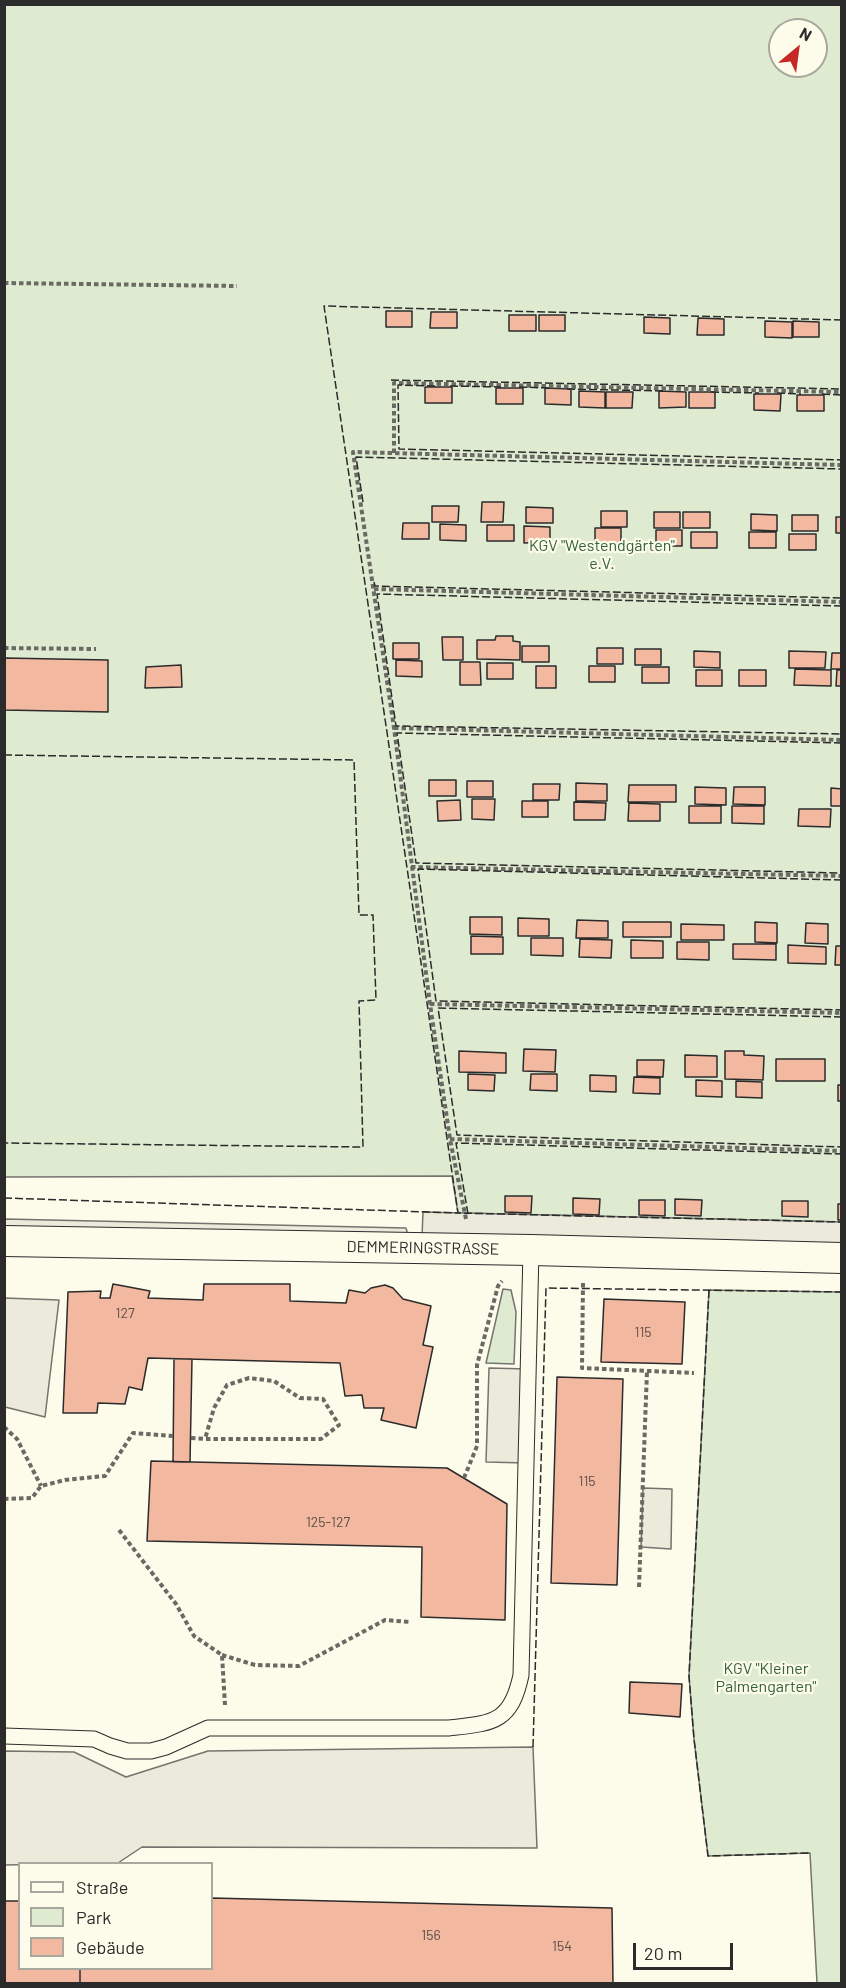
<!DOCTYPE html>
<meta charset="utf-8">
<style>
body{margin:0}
#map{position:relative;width:846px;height:1988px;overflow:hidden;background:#fdfbea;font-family:Barlow,sans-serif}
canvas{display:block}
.frame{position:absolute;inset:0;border:6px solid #2b2b2b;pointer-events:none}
.legend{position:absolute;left:18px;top:1862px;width:195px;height:108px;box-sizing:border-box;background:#fdfbea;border:2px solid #a9a89e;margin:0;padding:8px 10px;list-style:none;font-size:18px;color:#2b2b2b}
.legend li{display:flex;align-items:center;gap:12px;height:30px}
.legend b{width:30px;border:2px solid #a9a89e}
.north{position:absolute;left:768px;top:18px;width:60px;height:60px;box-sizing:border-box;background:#fdfbea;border:2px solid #a9a89e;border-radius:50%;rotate:29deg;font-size:16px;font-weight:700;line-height:24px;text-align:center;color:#2b2b2b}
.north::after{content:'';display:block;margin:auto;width:21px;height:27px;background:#c62828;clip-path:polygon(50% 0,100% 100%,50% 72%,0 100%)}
.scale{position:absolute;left:633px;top:1943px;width:100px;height:27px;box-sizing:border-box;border:3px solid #2b2b2b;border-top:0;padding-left:8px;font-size:18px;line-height:21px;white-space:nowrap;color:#2b2b2b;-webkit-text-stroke:4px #fdfbea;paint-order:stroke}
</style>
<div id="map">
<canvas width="846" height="1988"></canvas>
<div class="frame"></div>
<ul class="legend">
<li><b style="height:8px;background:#fdfbea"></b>Straße</li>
<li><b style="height:16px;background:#deebd1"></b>Park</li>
<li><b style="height:16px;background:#f2b8a0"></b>Gebäude</li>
</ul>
<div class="north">N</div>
<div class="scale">20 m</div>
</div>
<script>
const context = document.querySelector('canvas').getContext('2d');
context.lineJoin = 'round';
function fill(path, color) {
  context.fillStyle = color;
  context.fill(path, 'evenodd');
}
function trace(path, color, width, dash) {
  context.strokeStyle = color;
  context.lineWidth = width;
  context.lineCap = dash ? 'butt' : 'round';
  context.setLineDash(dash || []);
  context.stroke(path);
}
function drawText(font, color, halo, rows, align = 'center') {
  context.font = font + ' Barlow,sans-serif';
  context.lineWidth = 4.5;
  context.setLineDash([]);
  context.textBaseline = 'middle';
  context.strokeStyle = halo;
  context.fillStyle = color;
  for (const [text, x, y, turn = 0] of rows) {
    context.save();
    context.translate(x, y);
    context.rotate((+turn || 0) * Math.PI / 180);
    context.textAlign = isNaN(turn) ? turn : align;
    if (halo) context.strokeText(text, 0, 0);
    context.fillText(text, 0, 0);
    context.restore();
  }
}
const green = new Path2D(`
 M4,5h837v1217l-383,-9 -6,-37 -447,1zM780,30h36v36h-36z
 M503,1289l8,1 5,22 -2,52 -28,-1z
 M709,1290l132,2v691h-24l-7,-130 -102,3 -14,-117 -5,-63z`);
fill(green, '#deebd1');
trace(green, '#74746e', 1.5);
const parking = new Path2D(`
 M423,1212l419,10 -1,26 -419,-11z
 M5,1219l401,9 3,11 -404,-8z
 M4,1298l55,2 -14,117 -40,-10z
 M489,1368l39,1 -2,94 -40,-1z
 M643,1488l29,1 -1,60 -30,-2z
 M533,1747l4,101 -395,-1 -24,16 -113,2v-114l69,1 52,25 82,-26z`);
fill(parking, '#eceadb');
trace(parking, '#74746e', 1.5);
const building = new Path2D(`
 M386,311h26v16h-26z
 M431,312h26v16h-27z
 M509,315h27v16h-27z
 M539,315h26v16h-26z
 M644,317l26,1v16l-26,-1z
 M698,318l26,1v16h-27z
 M765,321l27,1v16l-27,-1z
 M793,321l26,1v15h-26z
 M425,387h27v16h-27z
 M496,388h27v16h-27z
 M545,388l26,1v16l-26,-1z
 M579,391l26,1v16l-26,-1z
 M659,391l27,1v15l-27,1z
 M606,392h27l-1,16h-26z
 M689,392h26v16h-26z
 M754,394h27l-1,17 -26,-1z
 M797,395h27v16h-27z
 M482,502h22l-1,20h-22z
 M432,506h27l-1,16h-26z
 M526,507l27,1v15h-27z
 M601,511h26v16h-26z
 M654,512h26v16h-26z
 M683,512h27v16h-27z
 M751,514l26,1v16l-26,-1z
 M792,515h26v16h-26z
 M836,517h6v16h-6z
 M403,523h26v16h-27z
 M440,524l26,1v16l-26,-1z
 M487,525h27v16h-27z
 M524,526l26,1v15l-26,1z
 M595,528h26v16h-26z
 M656,530h26v16h-26z
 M691,532h26v16h-26z
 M749,532h27v16h-27z
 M789,534h27v16h-27z
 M496,636h17v5l7,1v18l-43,-1v-19h18z
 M442,637h21v23h-20z
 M393,643h26v16h-26z
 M522,646h27v16h-27z
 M597,648h26v16h-26z
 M635,649h26v16h-26z
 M694,651l26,1v16l-26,-1z
 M789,651l37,1 -1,16h-36z
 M832,653h10v16h-11z
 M4,658l104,2v52l-104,-2z
 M396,660l26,1v16l-26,-1z
 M460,662h20l1,23h-21z
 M487,663h26v16h-26z
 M181,665l1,22 -37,1 1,-21z
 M536,666h20v22h-20z
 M589,666h26v16h-26z
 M642,667h27v16h-27z
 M795,669l36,1v16l-37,-1z
 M696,670h26v16h-26z
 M739,670h27v16h-27z
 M837,670h5v16h-6z
 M429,780h27v16h-27z
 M467,781h26v16h-26z
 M576,783l31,1v17h-31z
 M533,784h27l-1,16h-26z
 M629,785h47v17h-48z
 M695,787l31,1v17l-31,-1z
 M734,787h31v18l-32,-1z
 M831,788l11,1v17h-11z
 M472,799h23l-1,21 -22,-1z
 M460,800l1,20 -23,1 -1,-20z
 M522,801h26v16h-26z
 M574,802l32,1 -1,17h-31z
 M629,803l31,1v17h-32z
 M689,806h32v17h-32z
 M732,806h32v18l-32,-1z
 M799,809h32l-1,18 -32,-1z
 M470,917h32v18l-32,-1z
 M518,918l31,1v17h-31z
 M577,920l31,1v17h-32z
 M623,922h48v15h-48z
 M755,922l22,1v20l-22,-1z
 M806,923l22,1v20l-23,-1z
 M681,924l43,1v15h-43z
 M471,936l32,1v17h-32z
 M531,938h32v18l-32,-1z
 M580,939l32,1 -1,18 -32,-1z
 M631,940l32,1v17h-32z
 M677,942h32v18l-32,-1z
 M733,944h43v16l-43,-1z
 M788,945l38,2v17l-38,-1z
 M836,946h6v19h-7z
 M524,1049l32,1 -1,22 -32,-1z
 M459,1051l47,2v20l-47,-1z
 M725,1051h19v4l20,1 -1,24 -38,-1z
 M685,1055l32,1v21h-32z
 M776,1059h49v22h-49z
 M637,1060h27l-1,17 -26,-1z
 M468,1074l27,1 -1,16 -26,-1z
 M531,1074h26v17l-27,-1z
 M590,1075l26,1v16l-26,-1z
 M634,1077l26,1v16l-27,-1z
 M696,1080l26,1v16l-26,-1z
 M736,1081l26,1v16l-26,-1z
 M838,1085h4v16h-4z
 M505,1196h27l-1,17 -26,-1z
 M573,1198l27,1 -1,16 -26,-1z
 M675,1199l27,1 -1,16 -26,-1z
 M639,1200h26v16l-26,-1z
 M782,1201h26v16l-26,-1z
 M838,1204h4v16h-4z
 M113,1284l37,7 -2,7 55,2 1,-16h86v17l56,2 3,-13 16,3 6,-5 14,-3 8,3 10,11 28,7 -8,39 10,2 -17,81 -35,-8 3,-12h-20l-2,-13 -17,1 -5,-33 -192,-5 -6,32 -13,-3 -4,17 -27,-1 -1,10h-34l5,-121 33,-1 -1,7h10z
 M604,1299l81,3 -3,62 -81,-2z
 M174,1359h18l-2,103h-17z
 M557,1377l66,2 -6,206 -66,-2z
 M151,1461l296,7 60,36 -2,116 -84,-3 1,-70 -275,-6z
 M630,1682l52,2 -2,33 -51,-4z
 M212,1898l400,10 1,76h-533v-16h132z
 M4,1901h16v67h60v16h-76z`);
fill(building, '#f2b8a0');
trace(building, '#2b2b2b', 1.5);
const lane = new Path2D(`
 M4,1736l90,3 16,7 17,5h24l15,-4 42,-19h241c44,-5 62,-5 72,-53l10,-425`);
const street = new Path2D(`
 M4,1241l527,9 311,8`);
trace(lane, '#2b2b2b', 17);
trace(street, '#2b2b2b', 32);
trace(new Path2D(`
 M4,283l233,3
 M394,453v-70l448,9
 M374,589l468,13
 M4,648l92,1
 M394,728l448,12
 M411,867l431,9
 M430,1004l412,9
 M450,1139l392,12
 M466,1219l-16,-80 -20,-135 -36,-276 -41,-276 489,13
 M583,1283l-1,85 112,5
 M4,1427l13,12 24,47
 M191,1438l14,1h116l18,-14 -16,-26 -23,-1 -26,-17 -25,-3 -22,7 -13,23 -9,31
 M464,1478l13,-32v-81l21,-79 4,-5
 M4,1499l28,-1 9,-12 24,-6 40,-4 28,-43 40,3
 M119,1530l57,74 18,32 28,19 3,50
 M639,1587l8,-216
 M222,1655l33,10 44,1 86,-46 25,2`), '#6a6964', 4, [4.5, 3]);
trace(lane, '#fdfbea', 15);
trace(street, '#fdfbea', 30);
trace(new Path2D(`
 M842,320l-518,-14 134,907 384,9
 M391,380l451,9
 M435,386l-37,-1 1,64 443,11
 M450,386l51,1
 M519,387l30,1
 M567,389l96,2
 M711,392l48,1
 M777,393l24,1
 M822,394l20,1
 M363,502l-7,-45 486,12
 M374,582l1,4 467,12
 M842,606l-465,-12 19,132 446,8
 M842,743l-445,-10 19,130 426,10
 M4,755l350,5 5,155h14l3,85 -17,1 4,146 -359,-4
 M842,880l-424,-11 18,132 406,9
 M842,1017l-404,-9 19,127 385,12
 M4,1198l454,15
 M468,1214l-12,-71 386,11
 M709,1290l-20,386 5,63 14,117 102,-3
 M533,1747l13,-459 296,4`), '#2b2b2b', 1.5, [8, 3]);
drawText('14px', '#5d4e48', null, [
 ["127",125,1313],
 ["115",643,1332],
 ["115",587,1481],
 ["125-127",328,1522],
 ["156",431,1935],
 ["154",562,1946]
]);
drawText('16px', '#34623c', '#fdfbea', [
 ["KGV \"Westendgärten\"",602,546],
 ["e.V.",602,564],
 ["KGV \"Kleiner",766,1669],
 ["Palmengarten\"",766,1687]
]);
drawText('16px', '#2b2b2b', '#fdfbea', [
 ["DEMMERINGSTRASSE",423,1248,1]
]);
</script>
